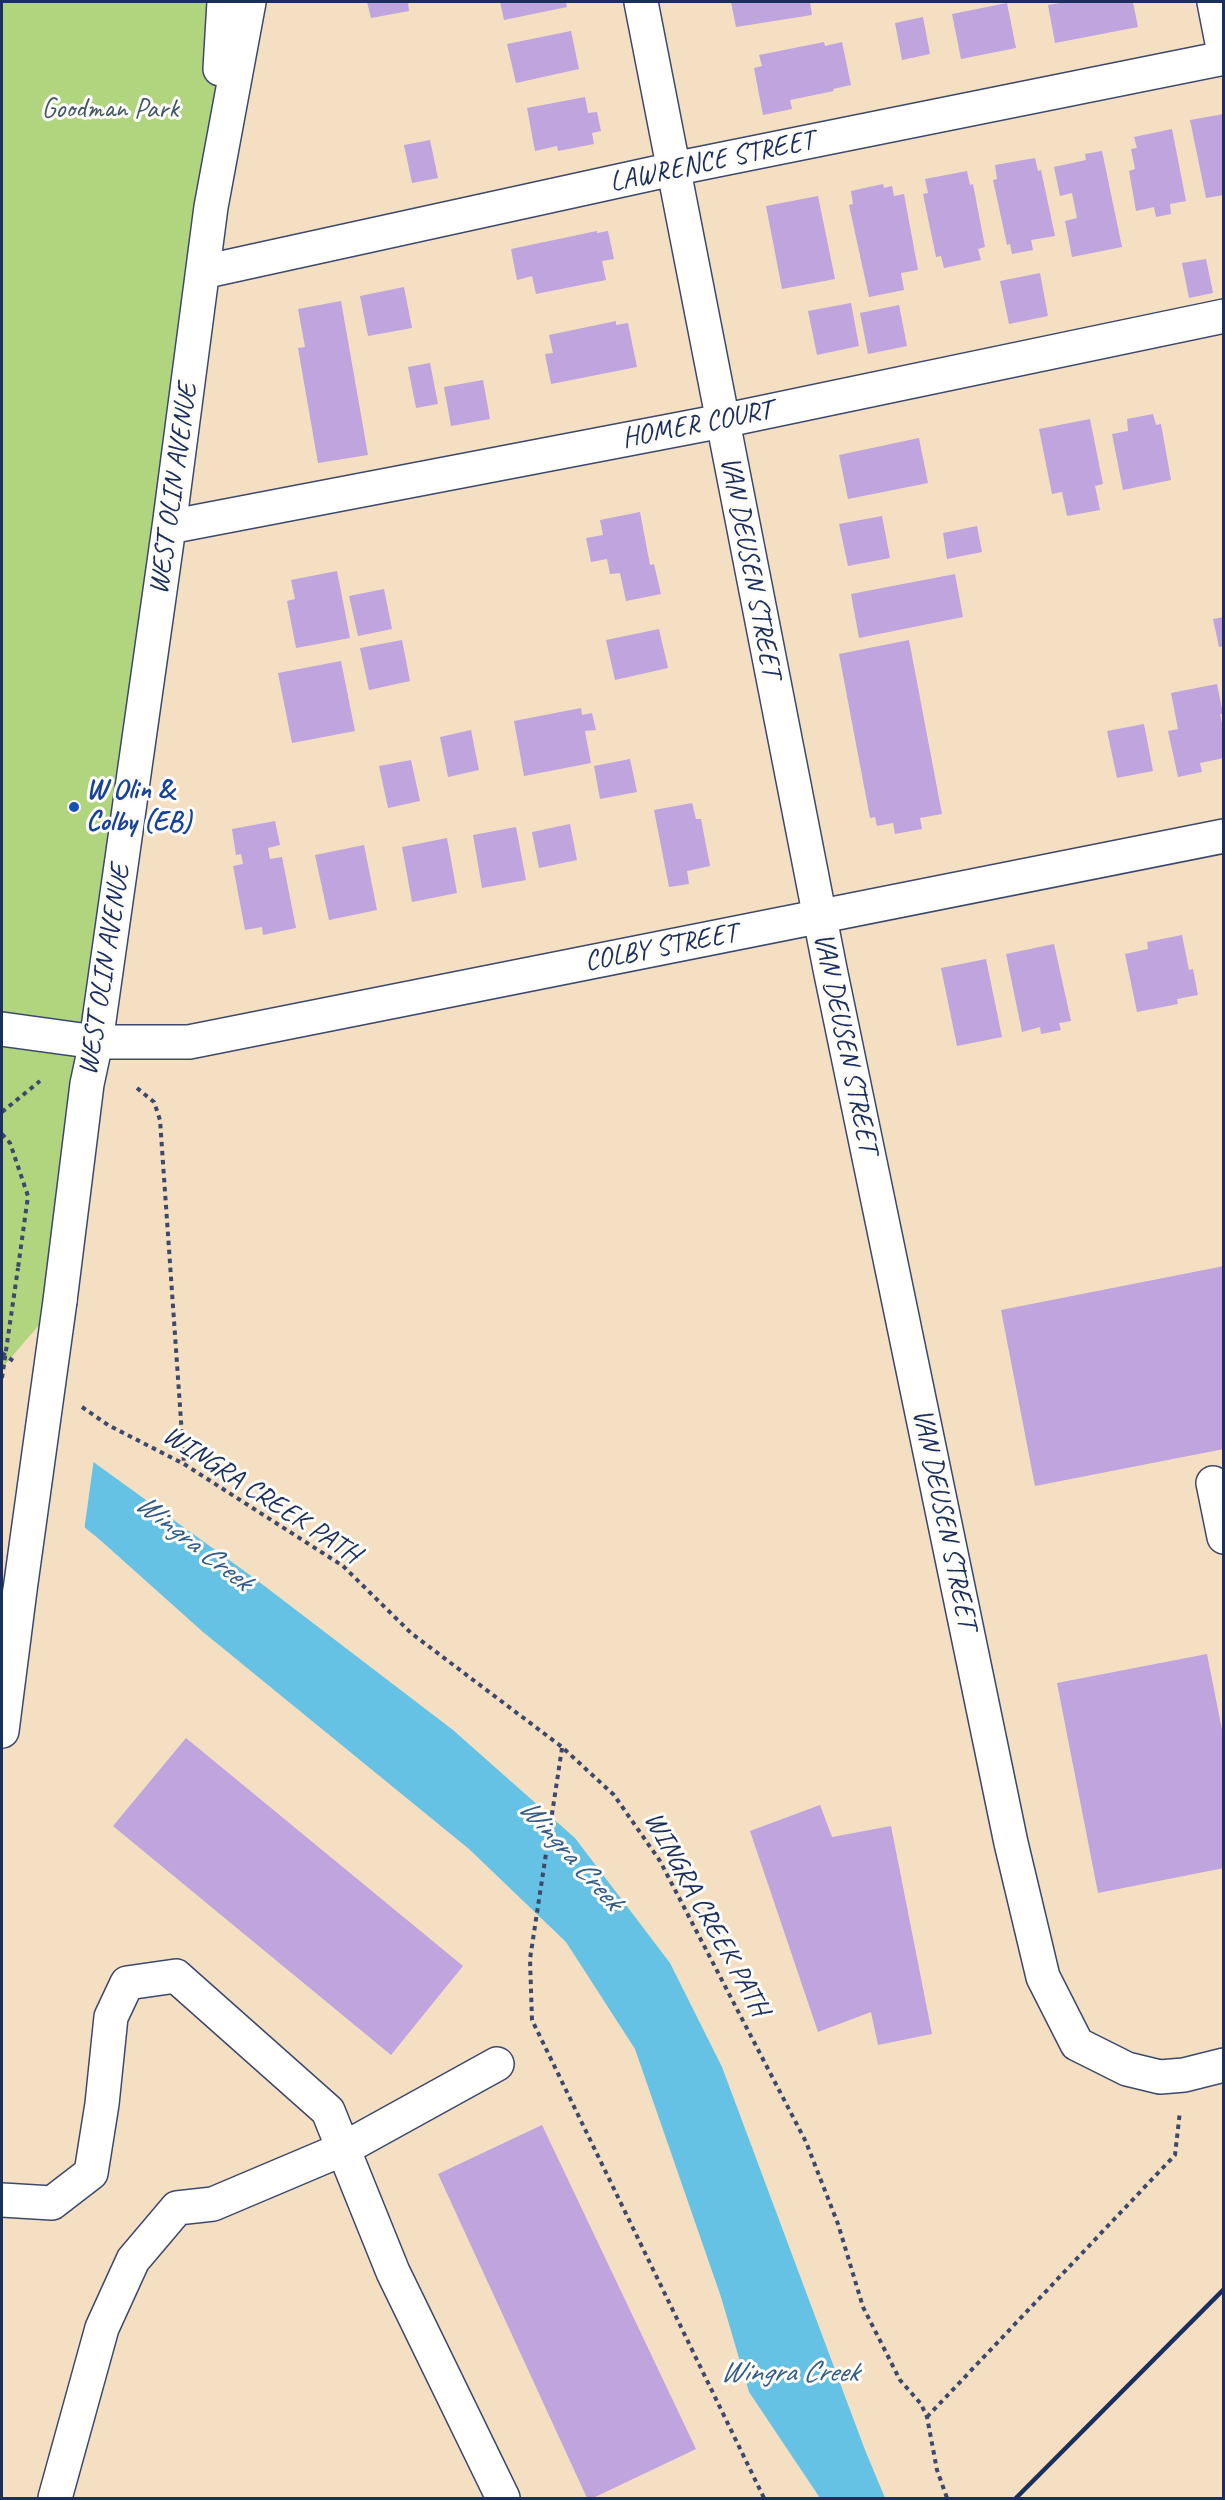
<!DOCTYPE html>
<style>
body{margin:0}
#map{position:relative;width:1225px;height:2500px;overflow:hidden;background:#f4dfc3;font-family:Caveat,sans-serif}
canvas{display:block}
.frame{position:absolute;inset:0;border:3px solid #1b2f5e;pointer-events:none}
</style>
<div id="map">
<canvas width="1225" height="2500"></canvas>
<div class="frame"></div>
</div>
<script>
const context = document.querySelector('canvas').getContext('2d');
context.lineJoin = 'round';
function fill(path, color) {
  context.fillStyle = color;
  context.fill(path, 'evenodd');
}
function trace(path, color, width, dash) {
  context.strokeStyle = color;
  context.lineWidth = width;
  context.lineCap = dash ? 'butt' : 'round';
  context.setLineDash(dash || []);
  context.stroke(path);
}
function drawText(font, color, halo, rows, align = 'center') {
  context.font = font + ' Caveat,sans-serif';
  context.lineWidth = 6;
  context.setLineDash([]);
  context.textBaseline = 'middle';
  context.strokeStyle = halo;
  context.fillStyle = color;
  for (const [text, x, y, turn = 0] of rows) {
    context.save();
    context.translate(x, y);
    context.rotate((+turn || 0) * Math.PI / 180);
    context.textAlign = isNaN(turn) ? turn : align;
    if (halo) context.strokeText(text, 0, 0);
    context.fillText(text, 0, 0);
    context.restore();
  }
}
fill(new Path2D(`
 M2,2h222l-13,205 -151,1094 -58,67z`), '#b1d57e');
fill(new Path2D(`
 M2,1396l252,182 199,152 122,108 95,125 52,104 143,383 20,48h-65l-71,-106 -28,-95 -86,-248 -69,-107 -97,-93 -266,-217 -104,-93 -97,-78z`), '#66c2e4');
fill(new Path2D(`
 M2,1393l92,66 -10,72 -82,-66z`), '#f4dfc3');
fill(new Path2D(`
 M367,2h41l1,9 -38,7z
 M500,2h66l1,5 -63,13z
 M731,2h79l2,13 -76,12z
 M1067,2h66l5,25 -83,16 -7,-38z
 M1007,3l9,45 -55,11 -9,-45z
 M923,17l7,37 -28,6 -7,-37z
 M571,31l8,38 -63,14 -9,-39z
 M824,42l1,4 17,-4 9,43 -18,4 1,2 -44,9 2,9 -29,6 -9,-47 8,-2 -3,-11z
 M585,97l3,16 9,-1 4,19 -9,2 2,11 -36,7 -1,-5 -22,5 -8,-43z
 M1224,114v81l-18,3 -16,-78z
 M1172,129l14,72 -16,3 1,10 -15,3 -2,-10 -18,4 -7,-40 6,-2 -4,-20 6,-1 -3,-11z
 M430,140l8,38 -26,5 -8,-38z
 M1102,151l20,96 -50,10 -7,-36 12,-3 -5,-25 -12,3 -6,-29 32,-7 -1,-6z
 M1035,158l3,13 3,-1 14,66 -24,4 2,10 -21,4 -2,-10 -3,1 -14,-65 4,-1 -2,-14z
 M967,171l3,14 3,-1 12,63 -7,2 3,11 -37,8 -3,-12 -5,1 -13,-63 5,-1 -3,-14z
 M883,184l1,4 8,-2 2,10 10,-2 14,76 -17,3 3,17 -35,7 -20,-92 4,-1 -2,-13z
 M818,196l17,83 -53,10 -16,-83z
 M597,231v2l11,-2 6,28 -12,2 4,19 -70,14 -4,-18 -15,4 -6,-31z
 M1206,259l7,34 -24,5 -7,-35z
 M1040,273l8,43 -39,8 -9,-43z
 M404,287l8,41 -44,8 -8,-40z
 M341,301l27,154 -50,8 -20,-115 7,-1 -7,-38z
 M851,303l8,43 -42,9 -9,-44z
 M899,305l8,41 -39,8 -8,-41z
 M616,321v4l12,-2 9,44 -86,17 -6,-30 8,-1 -4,-18z
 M430,363l8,41 -22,4 -8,-41z
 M483,380l7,39 -39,7 -7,-39z
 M1153,414l3,11 5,-1 10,56 -48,10 -11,-56 16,-3 -1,-12z
 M1090,419l13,65 -8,2 5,24 -33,6 -5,-24 -10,2 -13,-65z
 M919,438l9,45 -80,16 -9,-44z
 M640,512l10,53 4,-1 7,30 -35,7 -6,-28 -10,1 -3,-15 -16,3 -5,-24 17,-3 -3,-15z
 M882,516l8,42 -42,8 -9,-42z
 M977,526l5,26 -35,7 -4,-26z
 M337,571l13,67 -54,10 -9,-47 8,-2 -4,-19z
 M955,574l8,43 -104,21 -8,-44z
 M384,589l8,40 -34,7 -9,-40z
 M1224,617v29l-5,1 -6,-28z
 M659,629l9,39 -53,12 -9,-40z
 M402,640l8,41 -41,9 -9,-42z
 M909,640l33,174 -22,4 2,11 -27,5 -2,-11 -16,3 -2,-9 -5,1 -31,-164z
 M341,661l14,70 -63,12 -14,-70z
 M1217,684l6,30h-3l4,18v26l-24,5 2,9 -24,5 -10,-46 10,-2 -7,-36z
 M581,708l1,7 10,-2 4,17 -11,1 6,32 -67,13 -10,-55z
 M1144,724l9,47 -36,7 -10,-47z
 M471,730l8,40 -31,7 -8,-40z
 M630,759l7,33 -37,7 -6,-33z
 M411,760l9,41 -32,7 -9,-42z
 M692,803l4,16h5l9,47 -23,5 2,13 -20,3 -15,-77z
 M275,821l5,24 -12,3 2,11 12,-2 14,71 -33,7 -1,-8 -17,3 -12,-64 10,-2 -2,-10 -5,1 -4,-26z
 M570,824l7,36 -38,8 -7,-36z
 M516,827l10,53 -44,8 -9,-53z
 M447,838l10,55 -45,9 -10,-55z
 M364,845l13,65 -48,10 -14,-65z
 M1182,935l7,35 4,-1 5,26 -21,4 1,5 -41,8 -12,-58 23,-5 -1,-7z
 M1054,944l17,77 -12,2 2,7 -20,4 -1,-7 -18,5 -16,-78z
 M986,959l16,78 -45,9 -16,-78z
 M1224,1266v183l-189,37 -34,-176z
 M1207,1654l17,86v128l-126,25 -41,-210z
 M186,1738l277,228 -72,89 -278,-229z
 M820,1805l12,32 59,-11 41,208 -54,11 -7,-33 -53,20 -68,-201z
 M542,2125l154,324 -103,49h-6l-149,-324z`), '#bfa4de');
const minor = new Path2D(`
 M641,2l189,967 181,874 32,134 34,67 50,25 33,8 24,-2 40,-10
 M1214,2l10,51
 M220,69l4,-67
 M203,272l470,-103 551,-111
 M169,527l553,-106 502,-105
 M2,1029l94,13h93l1035,-206
 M60,1301l27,-217 9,-42 73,-515 42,-320 38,-205
 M1213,1483l11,54
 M2,1731l18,-141
 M2,2200l50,3 39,-30 11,-69 9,-87 16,-34 49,-7 152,135 65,161 110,226
 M55,2498l47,-170 31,-68 44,-52 36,-4 130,-55 154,-85`);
trace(minor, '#3c496d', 36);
trace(new Path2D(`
 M137,1088l17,14 6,18 24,344
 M2,1112l38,-31
 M2,1134l8,9 18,53 -10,72
 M2,1353l14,10
 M82,1407l26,18 76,39 159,102 68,67 151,114 52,48 46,66 146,281 32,82 25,83 37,73 21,24 6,13 10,53 10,28
 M562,1748l-32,211 2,61 232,478
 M927,2417l248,-262 5,-44`), '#3c496d', 4, [4.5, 4.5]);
trace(minor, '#fff', 33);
trace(new Path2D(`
 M1016,2498l208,-209`), '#1b2f5e', 4.5);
const minorBridge = new Path2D(`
 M20,1590l40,-289`);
trace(minorBridge, '#3c496d', 36, []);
trace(new Path2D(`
 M2,1378l16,-110`), '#3c496d', 4, [4.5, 4.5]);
trace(minorBridge, '#fff', 33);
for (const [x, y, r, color] of [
 [74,807,6,"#1a4fb4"]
]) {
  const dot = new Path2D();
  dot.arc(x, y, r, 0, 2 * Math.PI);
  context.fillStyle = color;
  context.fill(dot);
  trace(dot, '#fdfcf7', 2);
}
drawText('28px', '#405866', '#fdfcf7', [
 ["Goodman Park",110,110]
]);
drawText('28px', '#1b2f5e', '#fdfcf7', [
 ["LAWRENCE STREET",712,162,-12],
 ["HOMER COURT",697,425,-11],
 ["WEST OLIN AVENUE",174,489,-82],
 ["VAN DEUSEN STREET",750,567,79],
 ["COLBY STREET",661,948,-11],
 ["WEST OLIN AVENUE",105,970,-81],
 ["VAN DEUSEN STREET",845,1043,78],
 ["WINGRA CREEK PATH",261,1495,33],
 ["VAN DEUSEN STREET",944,1519,78],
 ["WINGRA CREEK PATH",706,1914,61]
]);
drawText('bold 28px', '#164399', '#fdfcf7', [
 ["W Olin &",86,791],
 ["Colby (EB)",86,823]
], 'left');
drawText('italic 30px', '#325b86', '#fdfcf7', [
 ["Wingra Creek",193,1543,38],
 ["Wingra Creek",570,1855,48],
 ["Wingra Creek",789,2373]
]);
</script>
